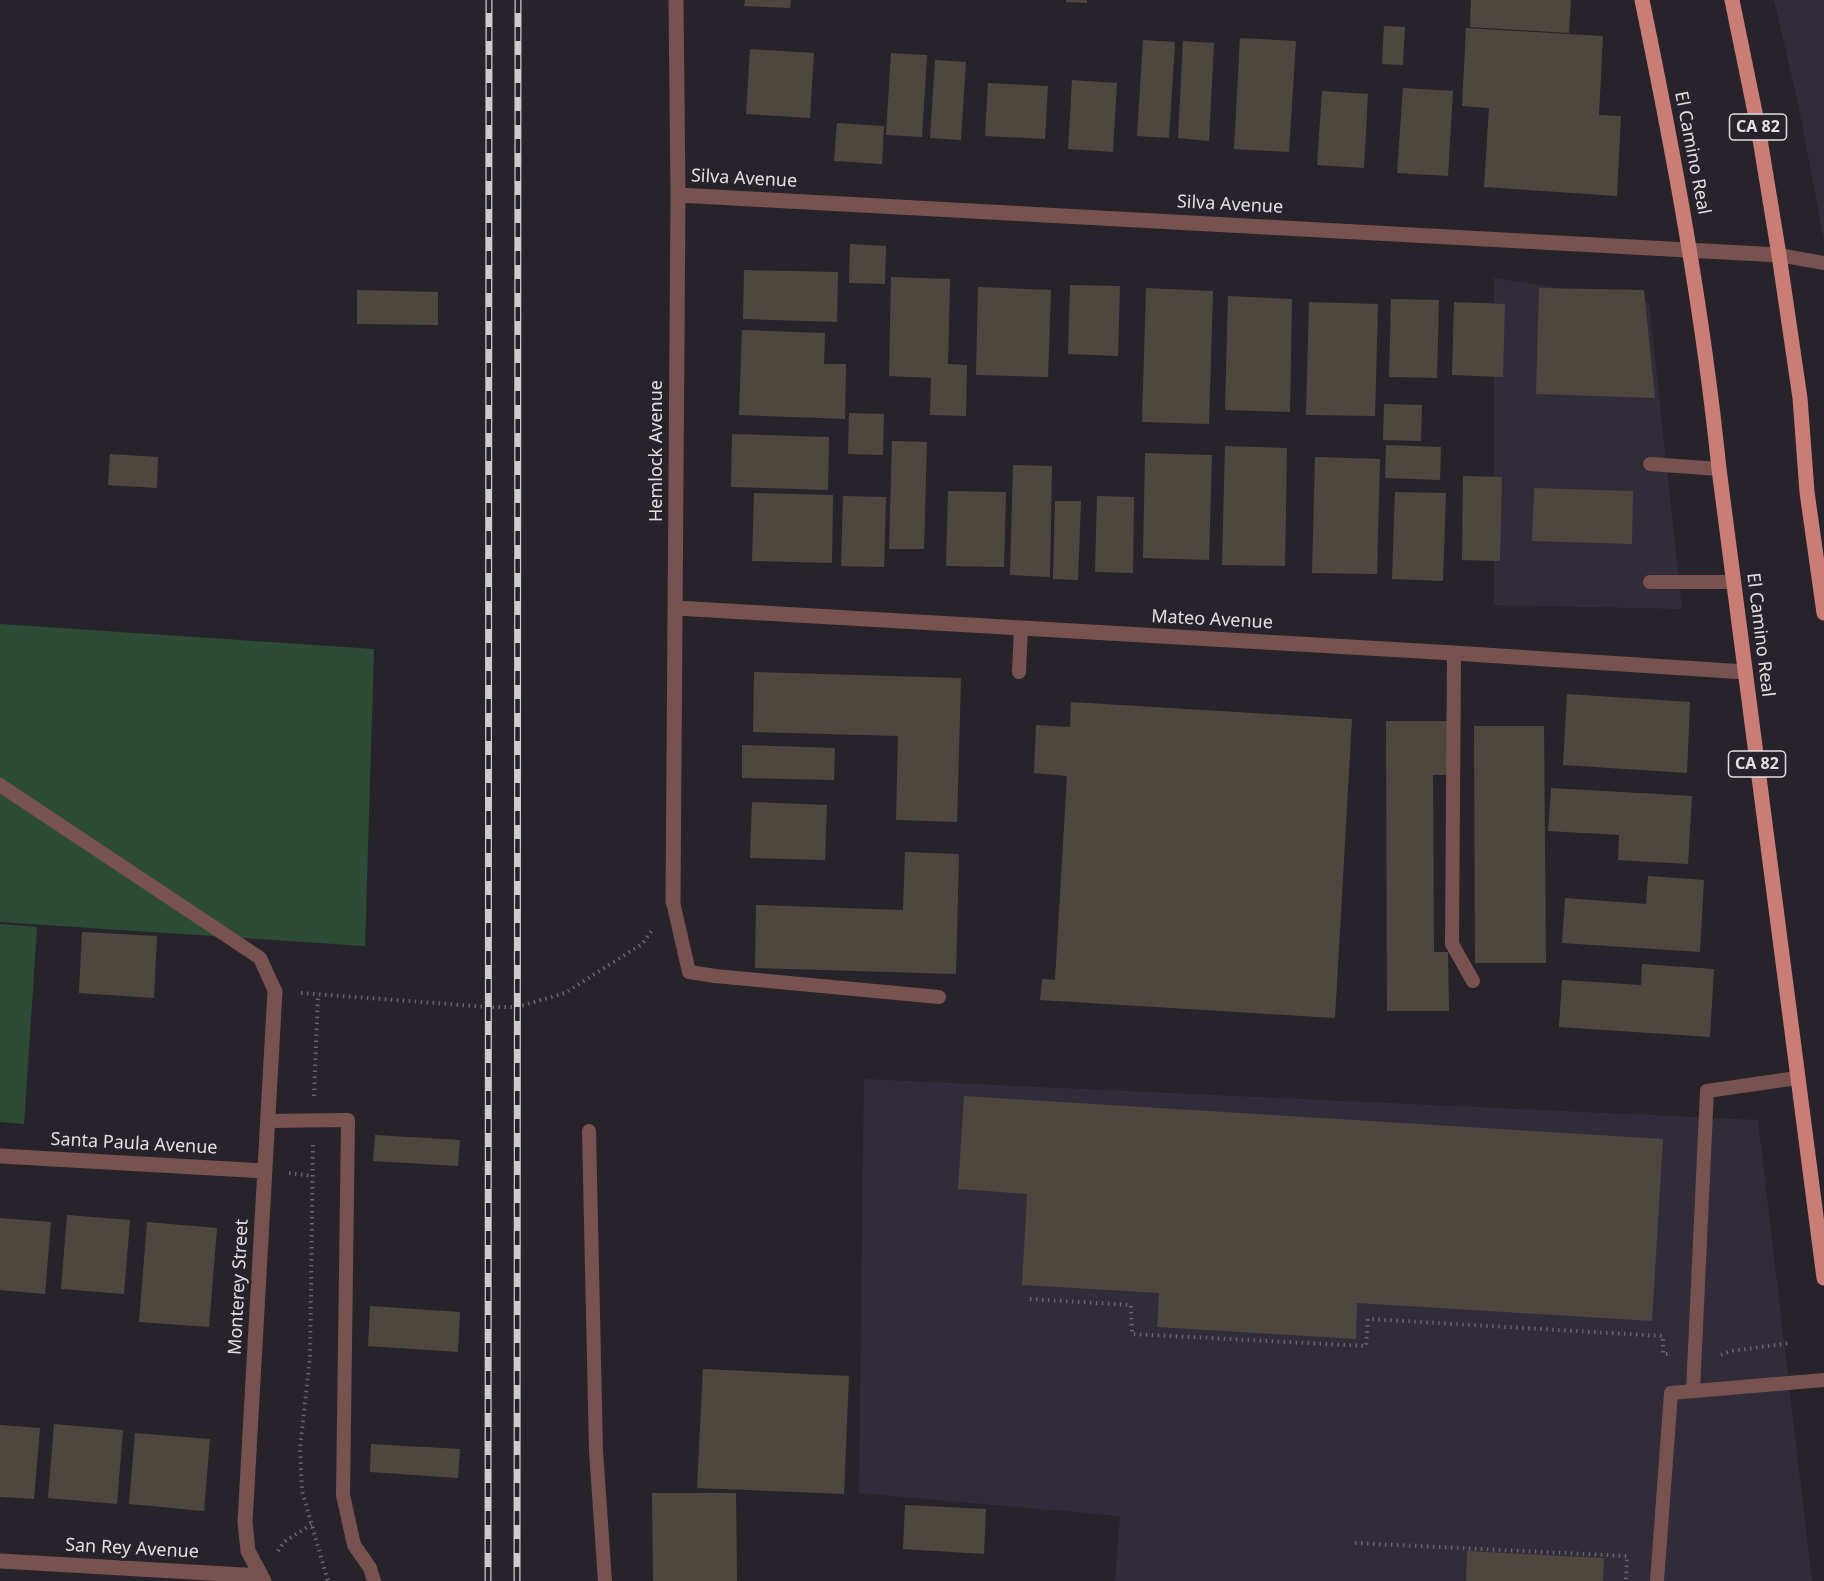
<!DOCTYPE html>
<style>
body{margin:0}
canvas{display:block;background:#27232b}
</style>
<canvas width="1824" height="1581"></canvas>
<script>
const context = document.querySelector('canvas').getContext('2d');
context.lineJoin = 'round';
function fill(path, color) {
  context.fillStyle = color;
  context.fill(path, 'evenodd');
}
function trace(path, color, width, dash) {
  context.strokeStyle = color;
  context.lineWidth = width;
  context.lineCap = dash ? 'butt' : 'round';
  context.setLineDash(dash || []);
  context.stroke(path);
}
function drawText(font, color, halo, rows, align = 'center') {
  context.font = font + ' "Noto Sans",sans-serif';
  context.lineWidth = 6;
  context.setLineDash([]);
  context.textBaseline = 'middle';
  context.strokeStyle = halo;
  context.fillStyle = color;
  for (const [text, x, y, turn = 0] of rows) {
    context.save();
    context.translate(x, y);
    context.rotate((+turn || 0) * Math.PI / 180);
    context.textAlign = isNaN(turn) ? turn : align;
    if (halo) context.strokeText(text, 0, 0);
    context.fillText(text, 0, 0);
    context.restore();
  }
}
fill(new Path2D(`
 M1774,0h50v240l-26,-137z
 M1494,278l155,25 33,306 -188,-4z
 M864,1079l894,41 54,461h-697l5,-65 -261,-23z`), '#312c39');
fill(new Path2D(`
 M0,624l374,25 -9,297 -365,-24z
 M0,924l37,3 -13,197 -24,-2z`), '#2d4c37');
fill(new Path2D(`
 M745,0h46l-1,8 -46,-2z
 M1066,0h21v3l-21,-1z
 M1471,0h100l-2,33 -99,-6z
 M1384,26l21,1 -2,38 -21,-1z
 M1466,28l137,8 -4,79 22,1 -4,80 -133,-9 5,-79 -27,-2z
 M1240,38l56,3 -7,111 -55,-3z
 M1143,40l32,2 -6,96 -32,-2z
 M1183,41l31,2 -5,98 -31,-3z
 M750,49l64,4 -4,65 -64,-4z
 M891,53l36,2 -5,82 -36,-2z
 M935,60l31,2 -5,78 -31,-2z
 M1072,80l45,3 -4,69 -45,-3z
 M988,83l60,3 -3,53 -60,-3z
 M1403,88l50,3 -5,85 -51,-3z
 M1322,91l46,3 -4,74 -47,-3z
 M837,123l47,3 -2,38 -48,-3z
 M850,244l36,2 -1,38 -36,-1z
 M744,270l94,2 -1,50 -94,-3z
 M891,277l59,2 -2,85 19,1 -1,51 -36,-1 1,-37 -42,-2z
 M1070,285l50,1 -2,70 -50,-2z
 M978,287l73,3 -3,87 -72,-2z
 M1146,288l67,3 -4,133 -67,-2z
 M1539,288l105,2 11,108 -119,-4z
 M357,290l81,2v33l-81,-1z
 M1228,296l64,3 -2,113 -65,-2z
 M1391,299l48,1 -2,78 -48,-1z
 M1309,302l69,2 -3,112 -69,-1z
 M1454,302l51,2 -2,73 -51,-2z
 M742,330l83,3 -1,31h22l-1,55 -106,-4z
 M1384,404l38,1 -1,36 -38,-1z
 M849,413l35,1 -1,41 -35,-1z
 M732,434l97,3 -1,53 -97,-3z
 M892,441l35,1 -3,107h-35z
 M1386,445l55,2 -1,33 -55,-2z
 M1225,446l62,2 -2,118 -63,-1z
 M1145,453l67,2 -3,105 -66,-2z
 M110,454l48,3 -1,31 -49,-3z
 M1315,457l65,2 -3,115 -65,-1z
 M1013,465l39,1 -2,111 -40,-2z
 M1463,476l39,1 -2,84 -38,-1z
 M1534,488l99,3 -1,53 -100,-3z
 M948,491l58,1 -2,75 -58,-1z
 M1395,492l51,1 -3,88 -51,-2z
 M754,493l79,2 -1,68 -80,-2z
 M843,496l43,1 -2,70 -43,-1z
 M1097,496l37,1 -1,76 -38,-1z
 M1055,501h26l-3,79 -25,-1z
 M754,672l207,6 -4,144 -61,-2 2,-84 -145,-4z
 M1567,694l123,8 -3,71 -124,-8z
 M1071,702l281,17 -17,299 -295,-18 2,-21 13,1 12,-204 -33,-3 2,-48 34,2z
 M1386,721h61l1,54h-15l1,177h14l1,59h-62z
 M1474,726h70l2,237h-71z
 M742,745l93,3 -1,32 -92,-2z
 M1551,788l141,8 -4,68 -70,-4 1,-25 -71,-4z
 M752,802l75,3 -2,55 -75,-2z
 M905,852l54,2 -3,120 -201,-6 1,-63 147,5z
 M1648,876l56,4 -4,72 -138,-9 3,-45 81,6z
 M82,932l75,4 -3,62 -75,-5z
 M1642,964l72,5 -4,68 -151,-10 3,-47 79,5z
 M964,1096l699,43 -11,182 -295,-18 -1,36 -199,-12 2,-34 -137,-8 5,-91 -69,-5z
 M375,1135l85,5 -2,26 -85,-5z
 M67,1215l63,5 -6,74 -63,-5z
 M0,1218l51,4 -6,72 -45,-4z
 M147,1222l70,6 -8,99 -70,-5z
 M370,1306l90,6 -2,40 -90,-6z
 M703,1369l146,7 -5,118 -147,-6z
 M54,1424l69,6 -6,74 -69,-6z
 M0,1425l40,3 -6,71 -34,-2z
 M135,1433l75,6 -6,72 -75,-7z
 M371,1444l89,5 -2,29 -88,-6z
 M652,1493h84l1,88h-84z
 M905,1505l81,4 -2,45 -81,-5z
 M1467,1551l137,7 -1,23h-137z`), '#4e4740');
trace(new Path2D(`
 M301,993l187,14h29l48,-14 77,-49 11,-15
 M314,1096l4,-102
 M313,1145l-3,211 -10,93 2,42 26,90
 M289,1173l23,3
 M1030,1299l101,6 1,29 234,12 2,-27 295,17v18h8
 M1721,1355l10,-4 59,-8
 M1355,1543l272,13 -1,25
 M278,1551l6,-9 28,-18`), '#68656c', 4, [1.5, 4.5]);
trace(new Path2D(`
 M1779,255l45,8
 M1650,464l69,5
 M1650,582h84
 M1454,653l-2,291 21,37
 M1019,672l2,-44
 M0,785l260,173 15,33
 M673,902l16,70 26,4 224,21
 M268,1121l80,-1 -5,375 11,50 16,23 4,13
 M589,1131l7,320 9,130
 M1693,1391l14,-300 90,-13
 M1657,1581l14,-188 153,-13`), '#77524e', 14);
trace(new Path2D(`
 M678,195l1101,60
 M676,608l778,45 291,19
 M673,902l5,-707 -2,-195
 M0,1156l265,15
 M0,1561l261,15
 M264,1581l-16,-30 -3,-29 30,-531`), '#77524e', 15);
trace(new Path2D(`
 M1642,0c32,155 61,311 77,469l105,809
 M1732,0l26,127 21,128 21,143 7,94 17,121`), '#c97d75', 15);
const rail = new Path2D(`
 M488,1581l1,-1581
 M517,1581l1,-1581`);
trace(rail, '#cdcbd0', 7);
trace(rail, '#27232b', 4.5, [14]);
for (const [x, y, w] of [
 [1758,127,57],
 [1757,764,57]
]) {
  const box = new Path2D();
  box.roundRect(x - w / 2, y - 13, w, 26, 4.5);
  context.fillStyle = '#27232b';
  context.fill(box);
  trace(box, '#e1dfe4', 1.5);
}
drawText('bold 16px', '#e1dfe4', null, [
 ["CA 82",1758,127],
 ["CA 82",1757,764]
]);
drawText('18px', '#e1dfe4', '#27232b', [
 ["El Camino Real",1692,153,79],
 ["Silva Avenue",744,179,3],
 ["Silva Avenue",1230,205,3],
 ["Hemlock Avenue",657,451,-90],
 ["Mateo Avenue",1212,620,3],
 ["El Camino Real",1760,635,83],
 ["Santa Paula Avenue",134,1144,3],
 ["Monterey Street",239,1287,-87],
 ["San Rey Avenue",132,1549,3]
]);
</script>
